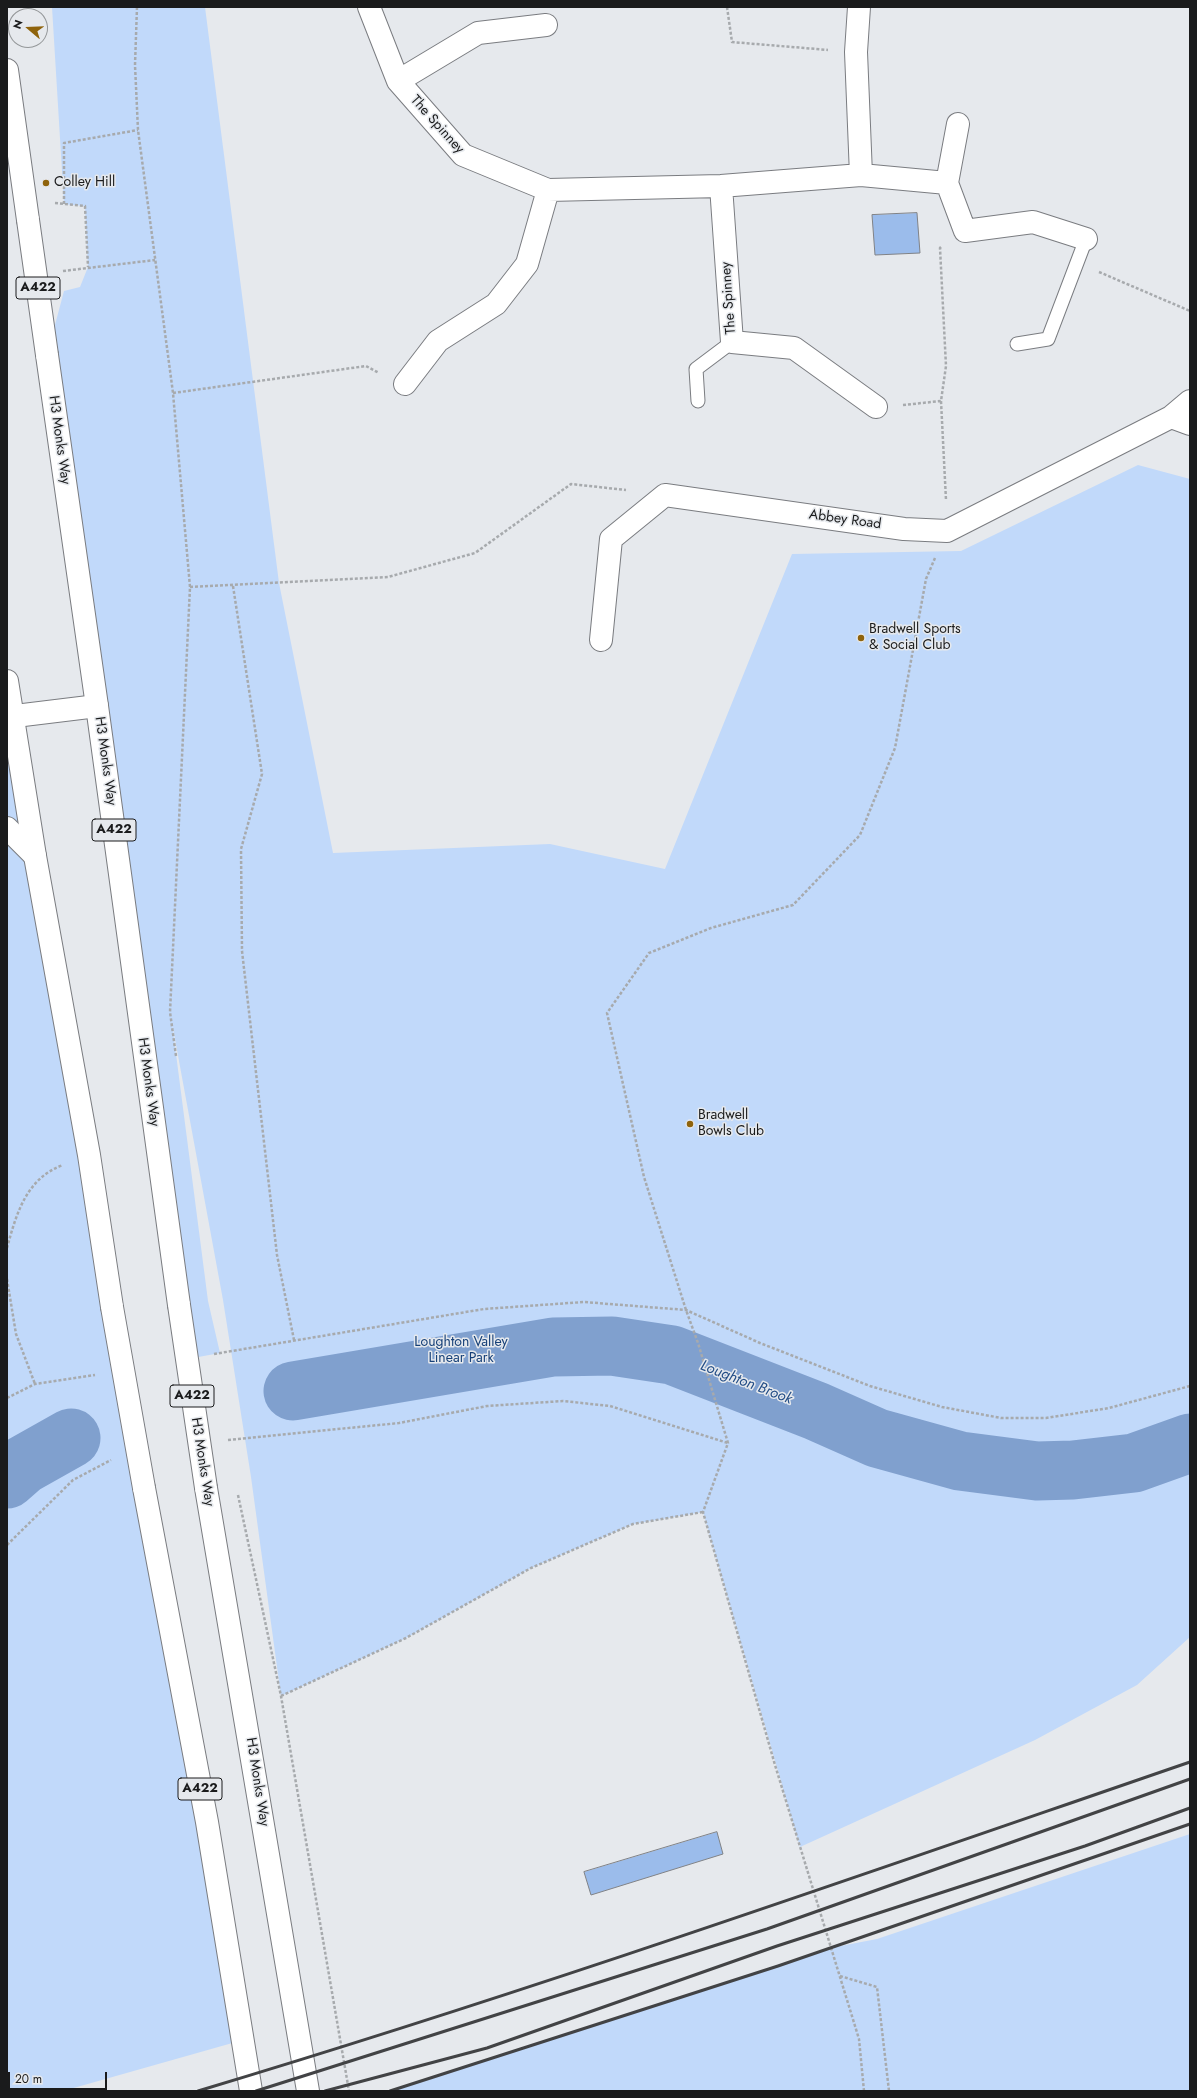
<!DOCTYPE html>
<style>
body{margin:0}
#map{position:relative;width:1197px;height:2098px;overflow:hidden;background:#e6e9ed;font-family:Jost,sans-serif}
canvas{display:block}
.frame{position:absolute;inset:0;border:8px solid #1a1b1c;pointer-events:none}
.north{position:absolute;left:8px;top:8px;width:40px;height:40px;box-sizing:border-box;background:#e6e9ed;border:1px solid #949799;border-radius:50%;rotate:289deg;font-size:11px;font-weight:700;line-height:16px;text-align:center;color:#1a1b1c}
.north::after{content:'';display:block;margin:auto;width:14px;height:18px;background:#8f630b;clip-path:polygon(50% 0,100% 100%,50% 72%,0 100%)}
.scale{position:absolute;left:8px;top:2072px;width:99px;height:18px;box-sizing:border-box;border:2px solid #1a1b1c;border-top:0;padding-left:5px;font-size:12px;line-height:14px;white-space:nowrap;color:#1a1b1c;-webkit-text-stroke:3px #e6e9ed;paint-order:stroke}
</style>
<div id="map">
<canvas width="1197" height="2098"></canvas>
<div class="frame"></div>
<div class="north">N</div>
<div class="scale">20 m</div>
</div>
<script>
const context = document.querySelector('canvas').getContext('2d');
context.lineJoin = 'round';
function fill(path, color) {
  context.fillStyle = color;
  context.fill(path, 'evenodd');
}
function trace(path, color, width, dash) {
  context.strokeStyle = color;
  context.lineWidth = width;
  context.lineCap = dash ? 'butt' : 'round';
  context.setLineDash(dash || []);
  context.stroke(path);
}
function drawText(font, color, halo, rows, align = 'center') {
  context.font = font + ' Jost,sans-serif';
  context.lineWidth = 3;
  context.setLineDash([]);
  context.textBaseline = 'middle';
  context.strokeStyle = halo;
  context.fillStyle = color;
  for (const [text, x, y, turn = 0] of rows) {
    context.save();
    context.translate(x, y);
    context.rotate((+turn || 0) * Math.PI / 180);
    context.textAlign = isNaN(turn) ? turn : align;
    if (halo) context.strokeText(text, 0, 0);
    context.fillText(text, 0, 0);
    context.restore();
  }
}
fill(new Path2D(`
 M52,7h153l74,576 54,270 217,-9 115,25 127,-315 169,-3 177,-86 52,14v1158l-53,48 -102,55 -235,107 -97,-335 -70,12 -102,44 -125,70 -125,58 -30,-219 -28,-177 -51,-277 36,278 12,52 -27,5 -146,-1003 17,-64 16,-4 8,-20 -3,-61 -21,-2z
 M7,681l236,1359 -180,51h-56z
 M1190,1834v257h-800l440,-143 47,-9z`), '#c1d9fa');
trace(new Path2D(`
 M293,1391l260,-44 59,-1 60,9 144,56 61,27 83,23 77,10 36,-1 61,-7 56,-20
 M7,1479l16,-14 48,-27`), '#80a0ce', 59);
const building = new Path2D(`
 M917,213l3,40 -45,2 -3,-40z
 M717,1832l6,22 -132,41 -7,-23z`);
fill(building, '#9bbceb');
trace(building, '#808286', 1);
const lane = new Path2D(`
 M1017,344l31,-5 38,-100
 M698,401l-2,-32 36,-27`);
const street = new Path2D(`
 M369,7l29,74 65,74 85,35 173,-4 140,-11
 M859,7l-3,45 5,123 86,8 18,48 68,-9 53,17
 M398,81l80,-48 68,-8
 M947,183l11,-59
 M721,186l11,156 62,6 82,59
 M405,384l33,-43 58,-37 31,-40 21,-74
 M1171,417l19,-16
 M601,640l10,-101 54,-44 239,34 43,2 224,-114 19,7
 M7,717l90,-11
 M7,828l28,28`);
const primary = new Path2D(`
 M7,70l21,150
 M47,355l50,351 82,599
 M7,681l28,175 54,299 23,152
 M144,1488l63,334 44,269
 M206,1488l102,603`);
trace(lane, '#7a7c80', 15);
trace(street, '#7a7c80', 24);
trace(primary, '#7a7c80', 24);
trace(new Path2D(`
 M137,7l-2,58 3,65 35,263 17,194 -20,425 6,44
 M727,7l5,35 96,8
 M55,203l30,3 3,61
 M64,204v-61l74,-13
 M941,247l-1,1 6,118 -5,35 5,99
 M63,271l92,-11
 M1099,272l91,39
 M173,393l193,-27 13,7
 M903,405l38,-4
 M233,586l29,188 -21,75 1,102 35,304 17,85
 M190,587l198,-10 87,-24 96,-69 55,6
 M7,1248c9,-33 19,-70 56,-83
 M7,1279l9,55 19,50
 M214,1354l270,-45 100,-7 102,8 74,33 110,43 72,21 59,11h45l63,-10 81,-22
 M7,1398l28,-14 60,-9
 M228,1440l171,-17 88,-17 76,-5 47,5 118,37
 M238,1495l43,201 68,395
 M7,1545l66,-65 38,-20
 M281,1696l125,-58 125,-70 102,-44 70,-12
 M840,1976l37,11 12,104
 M864,2091l-5,-52 -84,-274 -72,-253 25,-69 -30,-100 -12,-33 -42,-133 -37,-164 42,-60 62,-25 82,-23 67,-70 35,-87 31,-169 9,-21`), '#a7aaad', 2.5, [3, 2]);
trace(lane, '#fff', 13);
trace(street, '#fff', 22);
trace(primary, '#fff', 22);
trace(new Path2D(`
 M198,2091c334,-100 663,-216 992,-329
 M256,2091l511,-162 423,-150
 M325,2091l162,-43 290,-102 308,-100 105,-38
 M390,2091l388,-125 412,-142`), '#424345', 3);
const primaryBridge = new Path2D(`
 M28,220l19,135
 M179,1305l27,183
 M112,1307l32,181`);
trace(primaryBridge, '#7a7c80', 24, []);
trace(primaryBridge, '#fff', 22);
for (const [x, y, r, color] of [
 [46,183,4,"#8f630b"],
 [861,638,4,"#8f630b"],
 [690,1124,4,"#8f630b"]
]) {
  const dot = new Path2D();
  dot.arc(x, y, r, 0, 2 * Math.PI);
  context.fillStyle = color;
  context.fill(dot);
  trace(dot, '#e6e9ed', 1.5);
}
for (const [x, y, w] of [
 [38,288,44],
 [114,830,44],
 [192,1396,44],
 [200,1789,44]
]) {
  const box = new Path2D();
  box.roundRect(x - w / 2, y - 11, w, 22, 3);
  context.fillStyle = '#e6e9ed';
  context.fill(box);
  trace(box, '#1a1b1c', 1);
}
drawText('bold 13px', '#1a1b1c', null, [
 ["A422",38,288],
 ["A422",114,830],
 ["A422",192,1396],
 ["A422",200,1789]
]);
drawText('14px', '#1a1b1c', '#e6e9ed', [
 ["The Spinney",437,125,48],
 ["The Spinney",729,298,-94],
 ["H3 Monks Way",59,440,82],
 ["Abbey Road",845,520,8],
 ["H3 Monks Way",105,761,82],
 ["H3 Monks Way",148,1082,82],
 ["H3 Monks Way",202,1462,81],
 ["H3 Monks Way",257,1782,81]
]);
drawText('14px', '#1a1b1c', '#e6e9ed', [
 ["Colley Hill",54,183],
 ["Bradwell Sports",869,630],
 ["& Social Club",869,646],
 ["Bradwell",698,1116],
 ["Bowls Club",698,1132]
], 'left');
drawText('14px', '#164078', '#e6e9ed', [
 ["Loughton Valley",461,1343],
 ["Linear Park",461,1359]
]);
drawText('italic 15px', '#244e87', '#e6e9ed', [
 ["Loughton Brook",746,1383,21]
]);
</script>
